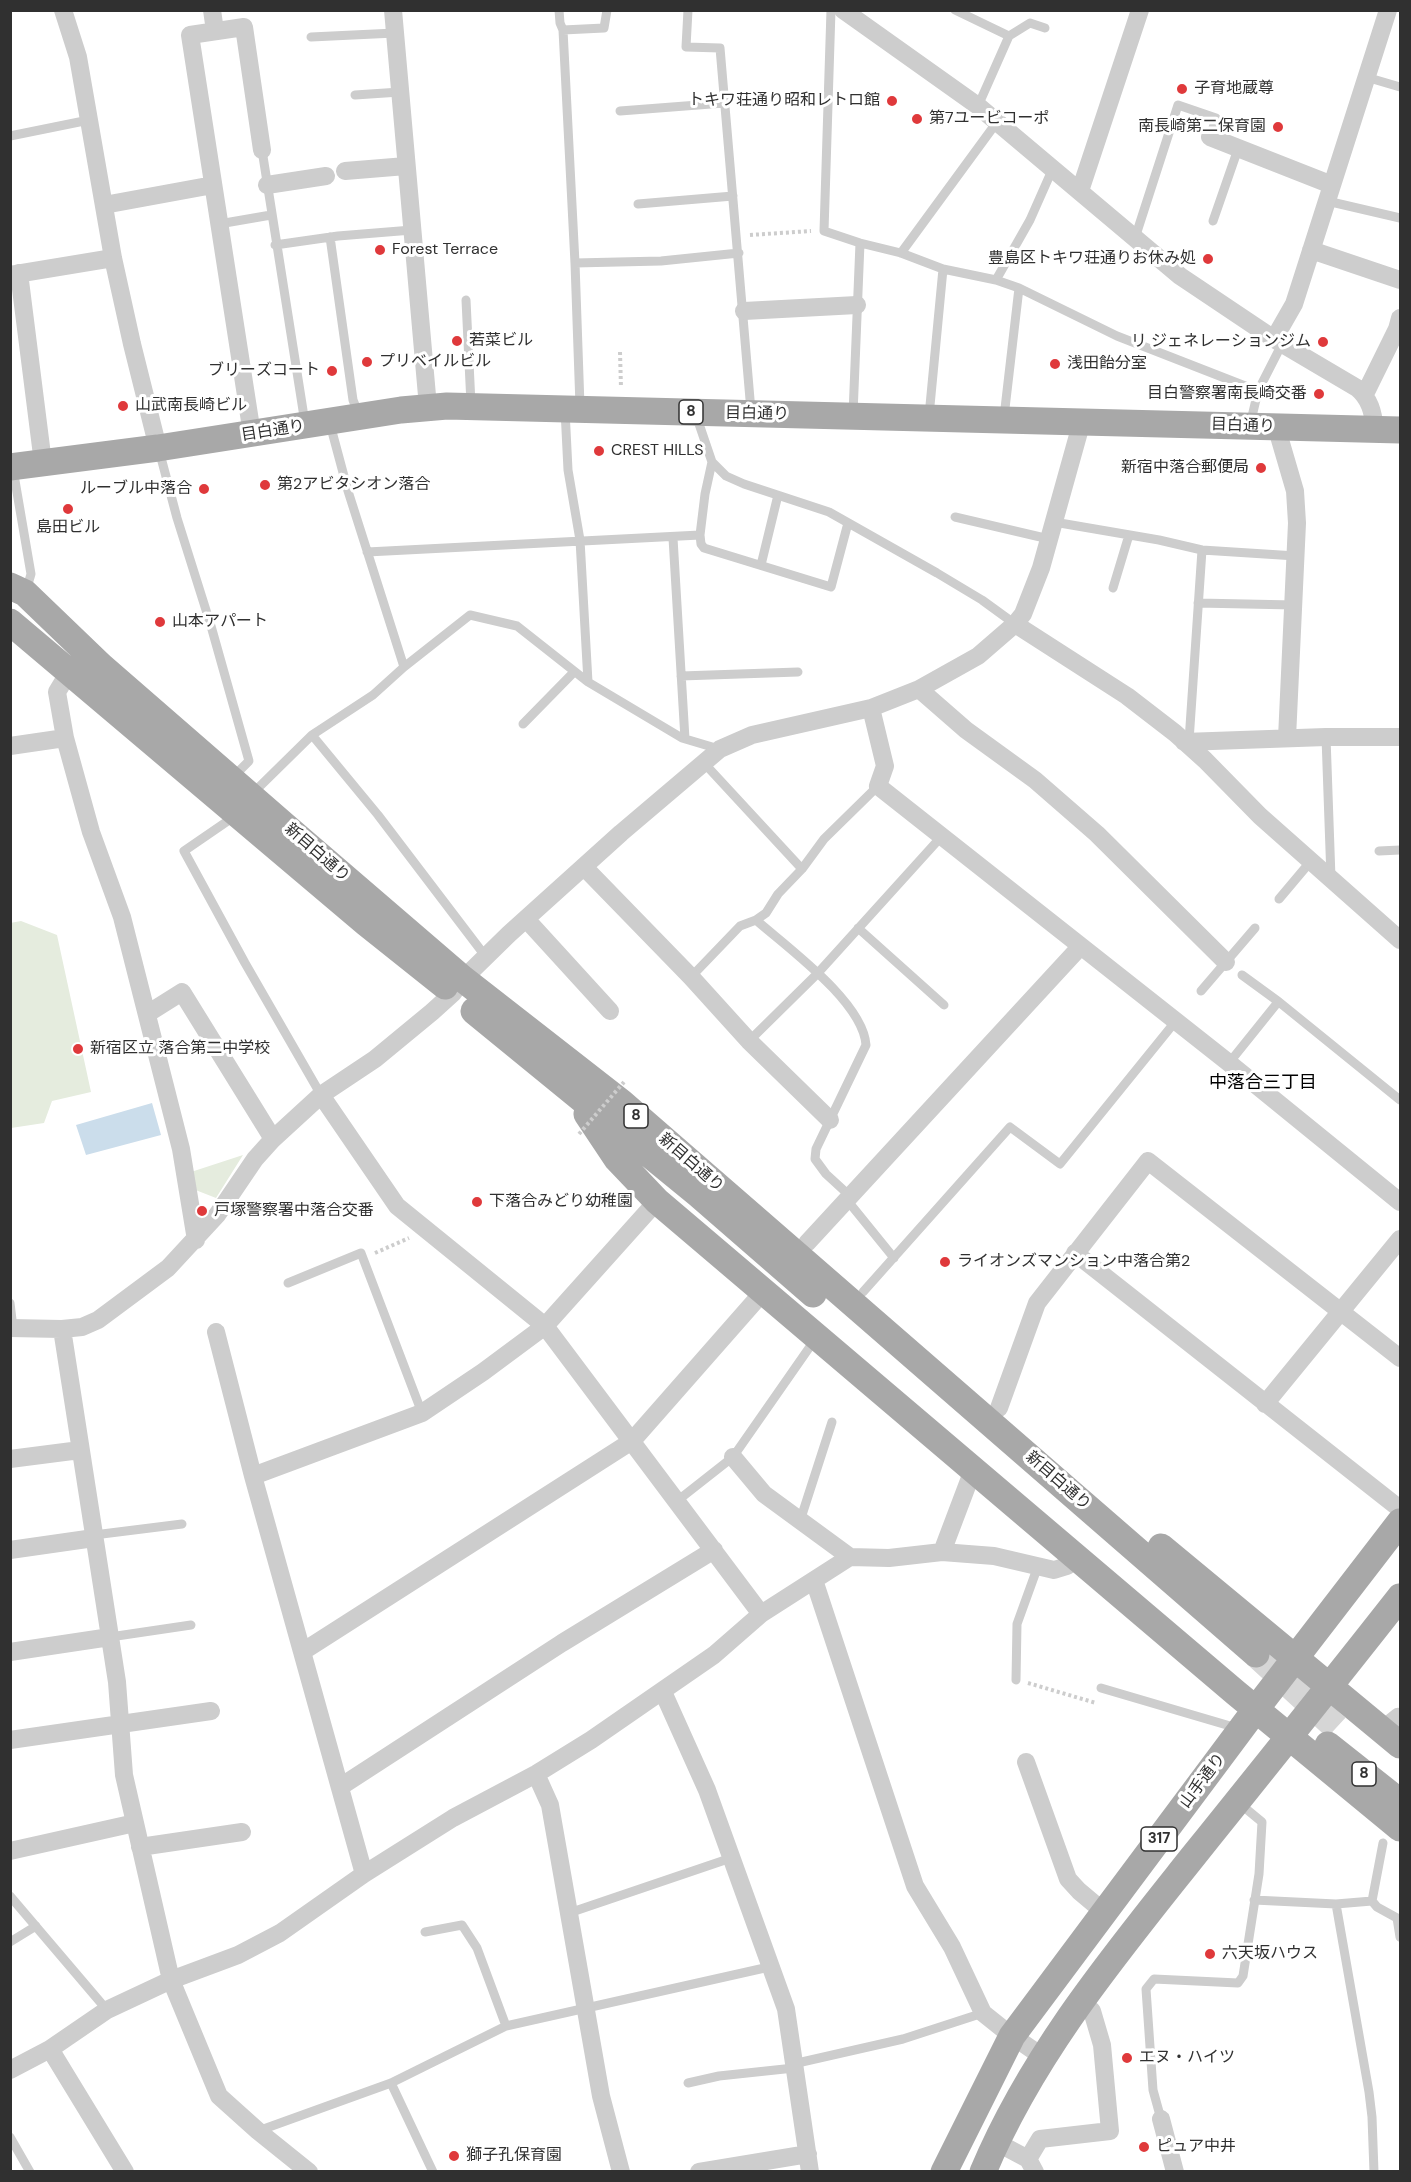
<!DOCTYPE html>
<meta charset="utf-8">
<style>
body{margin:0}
#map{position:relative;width:1411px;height:2182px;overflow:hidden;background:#fff;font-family:"DM Sans",sans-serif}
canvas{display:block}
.frame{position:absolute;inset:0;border:12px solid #303030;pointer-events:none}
</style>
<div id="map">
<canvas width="1411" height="2182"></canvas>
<div class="frame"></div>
</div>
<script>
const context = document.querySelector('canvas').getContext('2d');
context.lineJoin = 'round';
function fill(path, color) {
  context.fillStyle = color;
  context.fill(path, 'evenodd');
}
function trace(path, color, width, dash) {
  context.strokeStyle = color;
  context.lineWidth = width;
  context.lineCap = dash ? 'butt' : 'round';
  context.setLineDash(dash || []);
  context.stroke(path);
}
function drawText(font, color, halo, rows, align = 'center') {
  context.font = font + ' "DM Sans","Noto Sans JP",sans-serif';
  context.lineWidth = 6;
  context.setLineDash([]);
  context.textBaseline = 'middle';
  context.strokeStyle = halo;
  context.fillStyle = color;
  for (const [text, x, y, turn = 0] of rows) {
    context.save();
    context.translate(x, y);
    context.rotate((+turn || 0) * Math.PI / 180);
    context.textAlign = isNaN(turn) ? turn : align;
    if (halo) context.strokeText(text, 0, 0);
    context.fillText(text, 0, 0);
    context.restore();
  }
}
fill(new Path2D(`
 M21,921l36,14 34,157 -39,9 -8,22 -33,5 -1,-205z
 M243,1155l-27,43 -23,-9 -2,-17z`), '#e5ecde');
fill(new Path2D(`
 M152,1103l9,32 -75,20 -10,-30z`), '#cbddeb');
trace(new Path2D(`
 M1256,1654l84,77`), '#d6d6d6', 27, [27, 14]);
trace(new Path2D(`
 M750,235l61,-4
 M620,352l1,36
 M375,1253l34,-15
 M1028,1683l68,20`), '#cdcdcd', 4, [3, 3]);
trace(new Path2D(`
 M559,10l1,13 3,7
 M688,10l-2,37 34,1 31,363
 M831,10l-7,221 36,12 41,10 42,16 53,11 23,8 98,48 141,55
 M955,10l54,26 -31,70
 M1009,36l21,-13 15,5
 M311,37l84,-4
 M1366,77l34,10
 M355,95l45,-3
 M620,111l104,-8
 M10,136l79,-16
 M262,150l43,273
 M1327,201l73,17
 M638,204l95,-8
 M1213,221l25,-72
 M219,224l52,-9
 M330,237l23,163 6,15
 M1135,238l43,-133 38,13 -6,19
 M275,245l63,-9 74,-6
 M901,253l96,-131
 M575,263l86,-2 78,-8
 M996,280l34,-60 23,-52
 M466,300l5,104
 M580,406l-5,-143 -12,-233 41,-2 3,-18
 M565,410l3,60 12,70 8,142
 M853,414l7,-171
 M696,415l16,47 14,14 18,8 85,28 108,61 45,27 33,24
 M929,416l14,-147
 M1004,417l15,-129
 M330,424l18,67 56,176
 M1250,425l8,-34 24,-47
 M159,450l18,68 34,108 38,135 -16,16
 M13,469l18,105 -5,17
 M955,517l94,22
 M1054,522l105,18 43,10 94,6
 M700,535l1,9 3,4 127,39 17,-64
 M673,538l12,201
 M367,552l333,-17 5,-41 7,-32
 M761,565l17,-70
 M1113,588l16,-53
 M1198,603l96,2
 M681,676l117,-4
 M523,724l51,-52
 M312,735l66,80 108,142
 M1326,737l5,141
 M1189,741l13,-191
 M704,763l98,106
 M253,793l59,-58 61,-40 31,-28 66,-52 47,11 71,56 94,56 37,11
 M235,816l-51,35 61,112 76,132
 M1379,851l21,-1
 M1279,899l32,-38
 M756,920c32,28 107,82 110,125l-50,104 -1,10 11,15 24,22
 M858,928l86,77
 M1242,975l37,27 121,98
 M691,977l49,-51 16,-6 10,-7 12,-19 24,-25 22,-30 54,-53
 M1201,991l54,-63
 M749,1041l68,-67 124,-137
 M1229,1063l49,-61
 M847,1200l47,58
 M288,1283l73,-30 61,160
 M863,1292l147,-165 50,37 115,-142
 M10,1303l3,25
 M677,1501l56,-44 83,-119
 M800,1521l32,-99
 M94,1535l88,-11
 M110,1637l81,-12
 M1016,1680l1,-56 21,-58
 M1101,1688l136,40
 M10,1896l97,114
 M1254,1900l82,4 36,-3 5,6 20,11 3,19
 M1372,1901l11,-58
 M1336,1904l33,188 3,25 2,55
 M569,1913l162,-55
 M425,1932l37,-7 15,23 29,78
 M10,1942l26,-16
 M793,2064l110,-25 80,-26
 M391,2083l42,89
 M688,2083l31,-7 75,-8
 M1161,2119l-8,-29 -7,-101 8,-10 84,4 5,-7 16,-102 3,-52 -23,-19
 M258,2131l133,-48 115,-57 263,-59
 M10,2137l20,35`), '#cdcdcd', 9);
trace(new Path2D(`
 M63,10l15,47 35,201 19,86 26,104
 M212,10l3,21
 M393,10l35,397
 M843,10l135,96 202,170 94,63 83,49c13,11 16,24 18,41
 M1210,137l122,48
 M345,171l61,-5
 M267,185l59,-9
 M1080,191l60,-181
 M104,205l109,-20
 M1311,250l89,30
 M19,273l24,190
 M10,275l103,-17
 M744,311l113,-6
 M1274,339l20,-35 94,-294
 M1365,394l32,-65 3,-11
 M1276,426l19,65 2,32 -10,215
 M252,434l-62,-399 54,-8 18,123
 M1015,624l112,72 48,37 30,27 55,56 140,124
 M69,672l-12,20 8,46 26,94 31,85 59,232 15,91
 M919,689l47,41 69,50 62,54 129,128
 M871,708l14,58 -7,20 351,277 171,139
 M1184,742l142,-5h74
 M10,746l55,-8
 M584,867l107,110 58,64 81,79
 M526,919l84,92
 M147,1014l35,-22 91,147
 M321,1095l76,111 148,120 216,288
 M807,1243l273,-296
 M1075,1253l325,256
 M10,1328l52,1 20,-2 16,-7 70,-52 49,-53 38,-56 18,-20 48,-44 54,-36 57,-47 21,-19 10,-14 46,-45 112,-101 99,-84 32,-14 119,-27 48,-19 59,-33 37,-32 8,-10 18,-46 41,-147
 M62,1329l55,353 7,93 47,205 48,116 39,35 51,41
 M216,1332l37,144 111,398
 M1265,1404l135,-165
 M999,1408l38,-105 111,-142 252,197
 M733,1457l31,37 86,63
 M10,1459l70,-9
 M253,1476l169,-63 61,-41 62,-46 112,-125
 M10,1550l84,-12
 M942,1552l31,-82
 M814,1580l101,306 37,61 31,66 25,20 35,24
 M10,1652l100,-15
 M302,1652l330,-211 131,-149
 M663,1692l44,98 79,219 24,163
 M1382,1730l16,-13 2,1
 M10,1740l201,-29
 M1026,1762l42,117 11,12 25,21
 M536,1774l14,31 51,291 20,76
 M340,1787l222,-144 152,-93
 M140,1847l102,-15
 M10,1851l125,-28
 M50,2049l75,123
 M10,2070l40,-21 57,-39 64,-30 67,-25 42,-22 84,-59 89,-56 83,-44 55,-34 123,-85 47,-41 89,-57 39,1 53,-6 52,4 60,14 13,-4 9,-8
 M1161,2119l14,53
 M996,2142l32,17 7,13
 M1028,2159l12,-20 70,-8 -8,-86 -10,-34 -11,-10
 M699,2172l109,-18`), '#cdcdcd', 18);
trace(new Path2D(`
 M10,467l148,-19 243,-38 46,-4 953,24
 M10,586l15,7 76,73 184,160 178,153 159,124 634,551
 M10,622l356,301 79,63
 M474,1011l224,183 115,100
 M587,1114l30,45 40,42 579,492 164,135
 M1161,1547l239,198
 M1328,1745l72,57
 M944,2172l68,-136 244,-327 144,-187
 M983,2172c49,-117 130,-215 208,-313 70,-87 140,-174 209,-262`), '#a8a8a8', 27);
trace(new Path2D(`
 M579,1134l45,-52`), '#cdcdcd', 4, [3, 3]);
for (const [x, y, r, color] of [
 [1182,89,6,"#df393b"],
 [892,101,6,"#df393b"],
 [917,119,6,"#df393b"],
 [1278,127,6,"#df393b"],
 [380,250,6,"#df393b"],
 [1208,259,6,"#df393b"],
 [457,341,6,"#df393b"],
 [1323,342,6,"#df393b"],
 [367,362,6,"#df393b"],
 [1055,364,6,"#df393b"],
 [332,371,6,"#df393b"],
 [1319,394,6,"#df393b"],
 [123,406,6,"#df393b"],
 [599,451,6,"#df393b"],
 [1261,468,6,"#df393b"],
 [265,485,6,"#df393b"],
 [204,489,6,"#df393b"],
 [68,509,6,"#df393b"],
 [160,622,6,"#df393b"],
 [78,1049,6,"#df393b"],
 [477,1202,6,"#df393b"],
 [202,1211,6,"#df393b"],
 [945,1262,6,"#df393b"],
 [1210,1954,6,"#df393b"],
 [1127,2058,6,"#df393b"],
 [1144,2147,6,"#df393b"],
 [454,2156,6,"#df393b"]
]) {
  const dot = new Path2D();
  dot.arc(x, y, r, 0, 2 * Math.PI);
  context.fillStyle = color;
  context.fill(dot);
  trace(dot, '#fff', 2);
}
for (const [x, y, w] of [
 [691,412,24],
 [636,1116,24],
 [1364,1774,24],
 [1159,1839,36]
]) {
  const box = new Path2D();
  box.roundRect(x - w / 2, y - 12, w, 24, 4.5);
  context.fillStyle = '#fff';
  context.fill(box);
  trace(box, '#303030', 1.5);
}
drawText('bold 15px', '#303030', null, [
 ["8",691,412],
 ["8",636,1116],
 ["8",1364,1774],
 ["317",1159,1839]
]);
drawText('16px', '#303030', '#fff', [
 ["子育地蔵尊",1194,89],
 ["トキワ荘通り昭和レトロ館",880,101,"right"],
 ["第7ユービコーポ",929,119],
 ["南長崎第二保育園",1266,127,"right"],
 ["Forest Terrace",392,250],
 ["豊島区トキワ荘通りお休み処",1196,259,"right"],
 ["若菜ビル",469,341],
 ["リ ジェネレーションジム",1311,342,"right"],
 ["プリベイルビル",379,362],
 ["浅田飴分室",1067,364],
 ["ブリーズコート",320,371,"right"],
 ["目白警察署南長崎交番",1307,394,"right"],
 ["山武南長崎ビル",135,406],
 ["CREST HILLS",611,451],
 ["新宿中落合郵便局",1249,468,"right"],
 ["第2アビタシオン落合",277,485],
 ["ルーブル中落合",192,489,"right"],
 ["島田ビル",68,528,"center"],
 ["山本アパート",172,622],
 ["新宿区立 落合第二中学校",90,1049],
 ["下落合みどり幼稚園",489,1202],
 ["戸塚警察署中落合交番",214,1211],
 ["ライオンズマンション中落合第2",957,1262],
 ["六天坂ハウス",1222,1954],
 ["エヌ・ハイツ",1139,2058],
 ["ピュア中井",1156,2147],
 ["獅子孔保育園",466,2156]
], 'left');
drawText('16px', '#303030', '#fff', [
 ["目白通り",757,414,1],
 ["目白通り",1243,426,2],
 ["目白通り",273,431,-9],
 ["新目白通り",317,853,41],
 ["新目白通り",691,1163,41],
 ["新目白通り",1058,1481,41],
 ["山手通り",1203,1781,-53]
]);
drawText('18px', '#000', '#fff', [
 ["中落合三丁目",1263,1083]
]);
</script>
